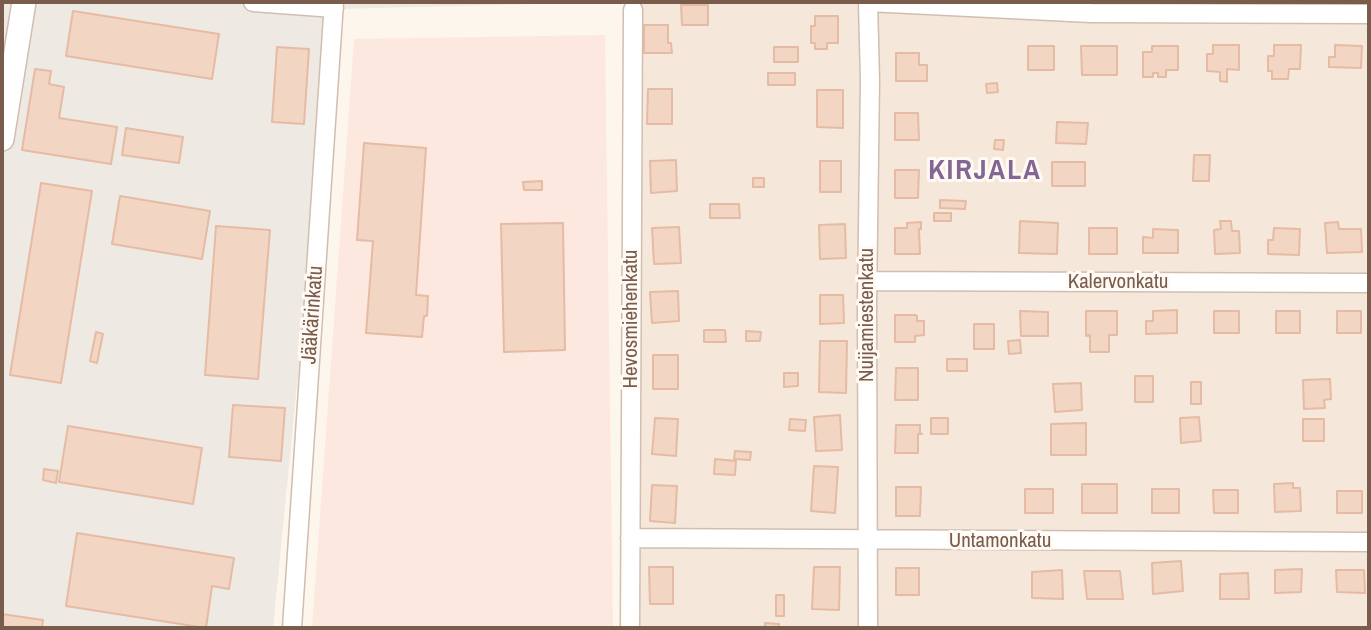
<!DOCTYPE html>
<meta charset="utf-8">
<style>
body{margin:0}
#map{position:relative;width:1371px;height:630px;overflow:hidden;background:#fdf6ec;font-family:"Archivo Narrow",sans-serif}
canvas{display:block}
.frame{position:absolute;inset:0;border:4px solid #7a5c4d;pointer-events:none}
</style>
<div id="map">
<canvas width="1371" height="630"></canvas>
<div class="frame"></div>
</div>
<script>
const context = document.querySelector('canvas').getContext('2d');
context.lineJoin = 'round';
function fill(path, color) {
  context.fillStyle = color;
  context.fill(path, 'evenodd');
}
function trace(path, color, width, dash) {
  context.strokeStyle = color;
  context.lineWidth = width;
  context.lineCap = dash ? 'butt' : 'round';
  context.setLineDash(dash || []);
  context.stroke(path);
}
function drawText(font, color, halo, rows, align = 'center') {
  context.font = font + ' "Archivo Narrow",sans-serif';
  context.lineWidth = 6;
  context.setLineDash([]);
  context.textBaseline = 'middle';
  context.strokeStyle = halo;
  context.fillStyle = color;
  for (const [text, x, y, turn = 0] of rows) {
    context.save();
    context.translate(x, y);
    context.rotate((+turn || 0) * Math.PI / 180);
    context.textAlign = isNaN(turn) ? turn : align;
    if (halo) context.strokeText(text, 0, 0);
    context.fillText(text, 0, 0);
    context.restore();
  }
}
fill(new Path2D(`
 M639,2h676v21h54v605h-729z`), '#f5e8da');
fill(new Path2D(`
 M605,35l8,593h-301l42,-589z`), '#fde8e0');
fill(new Path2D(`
 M2,2h574v1l-242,6 -61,619h-271z`), '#efe9e4');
const building = new Path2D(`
 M681,5h27v20h-26z
 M73,11l146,23 -7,45 -146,-23z
 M815,16h23v27h-11v6h-12v-6h-4v-17h4z
 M644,25h24v18h3l1,10h-28z
 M1213,45h26v25l-12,-1v13l-7,-1v-9l-13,-1v-17h6z
 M1274,45h27l-1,24h-11l-1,10h-16v-8h-4v-15h6z
 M1335,45l27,1 -1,22 -32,-1v-10h6z
 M1028,46h26v24h-26z
 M1081,46h36v29h-35z
 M1152,46h26v24h-12v7h-8v-4h-5v4h-10v-25h9z
 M277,47l32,2 -5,75 -32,-2z
 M774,47h24v15h-24z
 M896,53h23v12h8v16h-31z
 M35,69l16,2 -2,13 15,3 -5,31 58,9 -6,37 -89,-14z
 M768,73h27v12h-27z
 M997,83l1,9 -11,1 -1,-9z
 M648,89h24v35h-25z
 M817,90h26v38l-26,-1z
 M895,113h23l1,27h-24z
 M1057,122l31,1 -2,21 -30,-1z
 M126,128l57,9 -4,26 -57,-8z
 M995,140h9l-1,10 -9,-1z
 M364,143l62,5 -10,147 12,1 -1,20h-3l-2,21 -56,-4 7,-92 -16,-1z
 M1194,155h16l-1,26h-16z
 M676,160l1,31 -26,2 -1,-32z
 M820,161h21v31h-21z
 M1052,162h33v24h-33z
 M895,170h24l-1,28h-23z
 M753,178h11v9h-11z
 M542,181v9h-18l-1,-8z
 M41,183l51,8 -31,192 -51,-8z
 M120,196l90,15 -8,48 -90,-15z
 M940,200l26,1 -1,8 -25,-1z
 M710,204h29l1,14h-30z
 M934,213h17v8h-17z
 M1020,221l38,2 -1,31 -38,-1z
 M1220,221h11l1,10h7l1,22 -25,1 -1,-24 7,-1z
 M921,222v7h-2l1,25h-25v-26h12v-5z
 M1338,222l1,7h22l1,23 -35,1 -2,-30z
 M563,223l2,127 -61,2 -3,-128z
 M845,224l1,34 -26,1 -1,-34z
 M216,226l54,4 -12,149 -53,-4z
 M679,227l2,36 -27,1 -2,-36z
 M1089,228h28v26h-28z
 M1274,228l26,1 -1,26 -31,-1v-14h5z
 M1153,229l25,1v23h-35v-16l10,1z
 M678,291l1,30 -27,2 -2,-31z
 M820,295h23l1,28 -24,1z
 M1177,310v23l-31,1v-13h7v-10z
 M1020,311l28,1v24h-27z
 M1086,311h31v24h-8v17h-19v-17l-4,1z
 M1214,311h25v22h-25z
 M1276,311h24v22h-24z
 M1337,311h24v22h-24z
 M895,315h20l2,1v5h7v14l-9,1v6h-20z
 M974,324h20v25h-20z
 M704,330h21l1,12h-22z
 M746,331l15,1 -1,9h-14z
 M96,332l7,2 -6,29 -7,-2z
 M1020,340l1,13 -12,1 -1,-13z
 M820,341h27l-1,52 -27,-1z
 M653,355h25v34h-25z
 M947,359h20v12h-20z
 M896,368h22v32h-23z
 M784,373h14v13l-14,1z
 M1135,376h18v26h-18z
 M1330,379l1,20 -7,1 1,8 -21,1 -1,-29z
 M1191,382h10v22h-10z
 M1081,383l1,27 -27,2 -2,-28z
 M233,405l52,3 -4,53 -52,-4z
 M840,415l2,35 -26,1 -2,-34z
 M1199,417l2,24 -20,2 -1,-25z
 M655,418l23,1 -2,37 -24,-2z
 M931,418h17v16h-17z
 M790,419l16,1 -1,11 -16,-1z
 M1303,419h21v22h-21z
 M1086,423v32h-35v-31z
 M896,425h24v8l2,1h-4v19h-23z
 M68,426l134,22 -9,56 -134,-22z
 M735,451l16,1 -1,8 -16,-1z
 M715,459l21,2 -1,14 -21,-1z
 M814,466l24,1 -3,46 -24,-2z
 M44,469l14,2 -2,12 -13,-3z
 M1293,483v5h7l1,23 -26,1 -1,-28z
 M1082,484h35v29h-35z
 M652,485l25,1 -2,37 -25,-2z
 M896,487h25l-1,29h-24z
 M1025,489h28v24h-28z
 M1152,489h27v24h-27z
 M1213,490h25v23h-24z
 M1337,491h25v22h-25z
 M77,533l157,25 -5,31 -17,-3 -6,42 -140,-22z
 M1181,561l2,30 -30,3 -1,-31z
 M649,567h24v37h-23z
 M814,567h26l-1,43 -27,-1z
 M896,568h23v27h-23z
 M1302,569l-1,23 -26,1v-23z
 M1062,570l1,29 -31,-1v-26z
 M1336,570h28l1,23 -28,-1z
 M1084,571h36l3,28h-36z
 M1248,573l1,26h-29v-25z
 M776,595h8v21h-8z
 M2,614l41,6 -1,8h-40z
 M765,623l14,1v4h-14z`);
fill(building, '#f3d5c3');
trace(building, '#e6bba3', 2);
const minor = new Path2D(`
 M253,2l81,6
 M868,2l223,11 278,1
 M867,281l502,2
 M630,538l739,4
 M292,628l42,-626
 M630,628l3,-618
 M868,628l-1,-324 3,-223 -2,-79`);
const tertiary = new Path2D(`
 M2,139l22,-137`);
trace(minor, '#d1beb0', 21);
trace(tertiary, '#d1beb0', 26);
trace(minor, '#fff', 18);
trace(tertiary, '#fff', 23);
drawText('21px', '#7a5c4d', '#fffaf3', [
 ["Kalervonkatu",1118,282],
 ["Jääkärinkatu",313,315,-86],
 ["Nuijamiestenkatu",867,315,-90],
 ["Hevosmiehenkatu",631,319,-90],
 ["Untamonkatu",1000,541]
]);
context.letterSpacing = '2px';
drawText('bold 28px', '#846695', '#fffaf3', [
 ["KIRJALA",985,171]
]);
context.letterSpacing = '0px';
</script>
